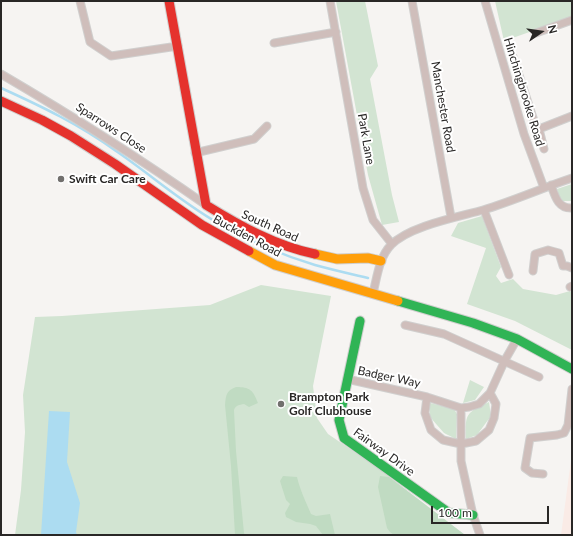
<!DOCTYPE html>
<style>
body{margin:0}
#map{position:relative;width:573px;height:536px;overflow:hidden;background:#f6f4f2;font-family:Lato,sans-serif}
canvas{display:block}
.frame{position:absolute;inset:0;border:2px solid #292726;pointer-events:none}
.north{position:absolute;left:521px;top:12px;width:40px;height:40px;-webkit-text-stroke:3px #fff;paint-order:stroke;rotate:77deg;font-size:11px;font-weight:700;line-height:16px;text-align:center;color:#292726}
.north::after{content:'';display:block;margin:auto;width:14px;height:18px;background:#292726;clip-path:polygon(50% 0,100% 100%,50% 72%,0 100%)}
.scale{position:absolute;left:431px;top:506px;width:118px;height:18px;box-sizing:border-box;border:2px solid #292726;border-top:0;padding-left:5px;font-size:12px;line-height:14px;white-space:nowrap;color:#292726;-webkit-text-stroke:3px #fff;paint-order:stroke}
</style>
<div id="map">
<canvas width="573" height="536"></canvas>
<div class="frame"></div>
<div class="north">N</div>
<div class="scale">100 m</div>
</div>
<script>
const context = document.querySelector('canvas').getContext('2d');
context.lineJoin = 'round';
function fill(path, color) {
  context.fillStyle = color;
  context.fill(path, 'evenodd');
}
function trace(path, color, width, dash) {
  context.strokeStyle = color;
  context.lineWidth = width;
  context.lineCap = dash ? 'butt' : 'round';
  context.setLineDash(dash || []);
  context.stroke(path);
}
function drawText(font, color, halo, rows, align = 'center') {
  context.font = font + ' Lato,sans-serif';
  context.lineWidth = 4;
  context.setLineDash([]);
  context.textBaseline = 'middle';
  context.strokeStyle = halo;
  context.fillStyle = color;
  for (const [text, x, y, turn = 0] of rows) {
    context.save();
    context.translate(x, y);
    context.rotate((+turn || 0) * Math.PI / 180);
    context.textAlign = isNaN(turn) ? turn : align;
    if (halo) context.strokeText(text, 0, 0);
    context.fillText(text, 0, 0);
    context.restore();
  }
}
fill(new Path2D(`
 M572,454v81h-11l8,-60z`), '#faebe6');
fill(new Path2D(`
 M336,1h29l13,65 -8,13 22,116 7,27 -17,3 -14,-50z
 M495,1h77v16l-68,24z
 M572,184v17h-9l-4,-5 -2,-7z
 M482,216l19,51 -5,9 5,7 12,-4 10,10 33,6 14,-4 2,1v58l-57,-29 -48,-17 19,-56 -35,-12 7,-13z
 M261,285l70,11 -18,90 4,32 11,16 50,34 87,67h-450l6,-45 4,-58 -2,-37 12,-78 27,-1 148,-11z
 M470,380l14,7 -9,13 -12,3z
 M489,402l2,14 -14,19 -11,4c-1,-26 0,-26 23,-37z
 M430,403l24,6 3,5 -1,25 -12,-6 -14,-16z`), '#d2e4d2');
fill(new Path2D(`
 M236,387c14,0 17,3 22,16l-9,4 -5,-3c-5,1 -8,1 -10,6l2,41 8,82 1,2h-10l-4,-69 -6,-61c1,-10 1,-14 11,-18z
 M283,476l14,1c3,13 9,25 14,37l5,2 14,-2 5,21h-12l-7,-9 -6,-2 -14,-2 -10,-5 -1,-4 5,-9 -4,-4 -6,-19z
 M380,476l9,1 76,58h-71l-4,-3 -3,-4 -9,-41z`), '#c0dbc2');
fill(new Path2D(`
 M49,411l21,1 -3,50 13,41 -4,29 1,3h-36z`), '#acdcf1');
trace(new Path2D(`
 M1,88c42,19 77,36 115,63 34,23 65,51 102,72 30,17 63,32 97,42 18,5 36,9 53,13`), '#acdcf1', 2.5);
const street = new Path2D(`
 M80,1l10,41 21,14 67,-10
 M330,1l33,187 10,32 19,24
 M412,1l39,216
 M485,1l39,133 20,54
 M536,33l36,-13
 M274,43l62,-11
 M513,57l21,64 5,8 5,20
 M1,74c70,41 138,84 205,131
 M539,129l33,-13
 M195,153l59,-14 13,-13
 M551,185c4,11 7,24 21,23
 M484,210l25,65
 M533,271l2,-17 13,-4 11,3 4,13h4l5,2
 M570,287l2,-1
 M373,293c4,-15 6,-36 18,-48 18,-19 67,-28 92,-35 30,-9 59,-22 89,-32
 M405,325l39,9 95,43
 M347,379l80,18 34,11 8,-1 10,-3 11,-11 15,-33 12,-21
 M427,397l-2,16 6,17 12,10 18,4 15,-3 13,-11 5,-12 2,-14 -6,-11
 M461,408v53l12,54 7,20
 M543,474l-11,-1 -7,-5 5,-30 27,-3 7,-2 4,-8 4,-36`);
const fast = new Path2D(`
 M398,301l75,22 44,16 55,30
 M360,321l-21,99 5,18 105,75 24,2`);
const slow = new Path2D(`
 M249,251l26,14 123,36
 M315,254l22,5 31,-1 13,3`);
const jam = new Path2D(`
 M169,1l37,204c34,21 70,41 109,49
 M1,101l41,19 29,16 44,28 87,61 47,26`);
trace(street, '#d0cfce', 9);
trace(fast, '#d0cfce', 11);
trace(slow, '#d0cfce', 11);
trace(jam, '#d0cfce', 11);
trace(street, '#cfbebb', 7);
trace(fast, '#30b455', 9);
trace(slow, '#ff9f0a', 9);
trace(jam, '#e5322d', 9);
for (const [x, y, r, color] of [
 [61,179,4,"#716f6d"],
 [281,404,4,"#716f6d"]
]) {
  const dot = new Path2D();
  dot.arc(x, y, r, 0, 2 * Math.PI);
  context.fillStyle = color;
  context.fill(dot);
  trace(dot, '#fff', 1.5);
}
drawText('12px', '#292726', '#fff', [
 ["Hinchingbrooke Road",524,92,73],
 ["Manchester Road",443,107,80],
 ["Sparrows Close",111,128,33],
 ["Park Lane",366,139,80],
 ["South Road",270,226,24],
 ["Buckden Road",247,236,28],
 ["Badger Way",389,377,12],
 ["Fairway Drive",384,452,36]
]);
drawText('bold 12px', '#292726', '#fff', [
 ["Swift Car Care",69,179],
 ["Brampton Park",289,397],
 ["Golf Clubhouse",289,411]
], 'left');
</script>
